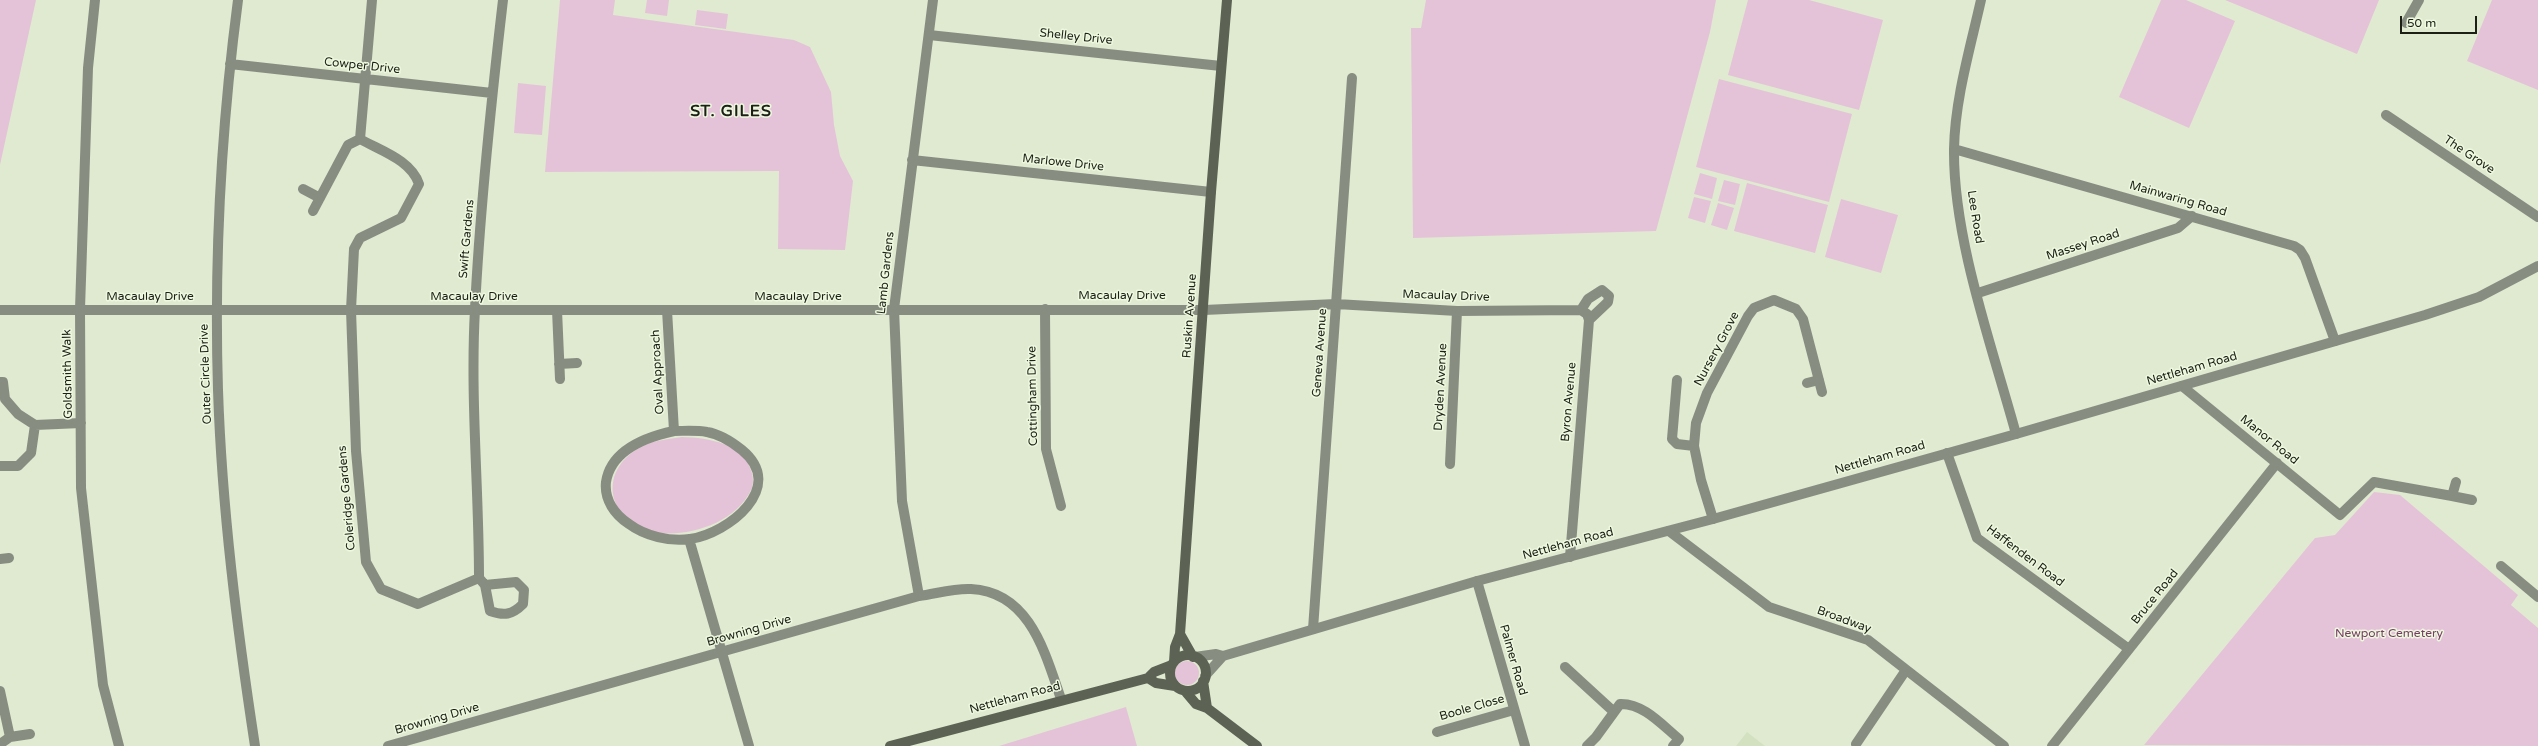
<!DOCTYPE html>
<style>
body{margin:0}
#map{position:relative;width:2538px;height:746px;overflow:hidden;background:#e0ead1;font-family:"Varela Round",sans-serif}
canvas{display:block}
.scale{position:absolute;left:2400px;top:16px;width:77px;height:18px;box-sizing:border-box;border:2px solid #1b1f16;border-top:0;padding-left:5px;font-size:12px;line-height:14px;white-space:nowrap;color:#1b1f16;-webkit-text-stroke:3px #edf8de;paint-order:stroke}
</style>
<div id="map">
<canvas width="2538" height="746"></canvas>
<div class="scale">50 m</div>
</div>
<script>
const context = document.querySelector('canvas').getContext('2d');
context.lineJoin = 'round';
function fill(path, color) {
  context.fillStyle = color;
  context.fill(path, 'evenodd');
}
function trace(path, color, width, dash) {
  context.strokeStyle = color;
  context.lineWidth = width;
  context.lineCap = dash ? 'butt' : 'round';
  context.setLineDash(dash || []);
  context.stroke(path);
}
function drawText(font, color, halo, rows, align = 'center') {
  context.font = font + ' "Varela Round",sans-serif';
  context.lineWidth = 3;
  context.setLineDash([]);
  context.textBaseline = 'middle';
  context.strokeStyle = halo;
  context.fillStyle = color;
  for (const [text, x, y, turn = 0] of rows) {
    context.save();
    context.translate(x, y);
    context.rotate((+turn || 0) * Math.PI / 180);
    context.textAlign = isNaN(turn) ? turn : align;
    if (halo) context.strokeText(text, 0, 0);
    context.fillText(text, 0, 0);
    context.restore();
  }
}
fill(new Path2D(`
 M1747,732l18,14h-29z`), '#d3e1c1');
fill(new Path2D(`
 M0,0h36l-36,165z
 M560,0h55l-2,15 181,25 16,7 21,45 3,33 6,31 13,25 -8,69 -67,-1 1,-78 -234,1z
 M647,0h22l-2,16 -22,-3z
 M1426,0h290l-6,32 -54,199 -243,7 -2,-210h10z
 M1748,0h61l74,20 -24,90 -131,-35z
 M2161,0h25l49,21 -46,107 -70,-31z
 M2225,0h154l-22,54z
 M2492,0h46v90l-71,-29z
 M697,10l31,4 -2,15 -31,-4z
 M1719,79l133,35 -23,88 -133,-35z
 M518,83l28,3 -4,49 -28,-2z
 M1700,173l17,5 -5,21 -18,-5z
 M1724,180l16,4 -5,21 -17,-4z
 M1747,183l81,22 -13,48 -81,-22z
 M1694,197l17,4 -6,22 -17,-5z
 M1841,199l57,16 -17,58 -56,-16z
 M1718,203l16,5 -7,22 -16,-5z
 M682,437c27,1 62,6 70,36 1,5 2,12 -1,17 -15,32 -59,46 -91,43 -51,-6 -66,-61 -19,-86 13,-7 28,-8 41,-10z
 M2374,492l26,3 118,100 -7,10 27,23v118l-394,-1 171,-207 20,-3z
 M1175 673a12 12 0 1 1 24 0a12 12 0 1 1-24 0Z
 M1126,707l11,39h-138z`), '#e4c3d8');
trace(new Path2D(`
 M95,0l-7,68 -8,241 1,179 22,197 16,61
 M238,0c-17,129 -24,260 -20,390 4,120 19,238 37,356
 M372,0l-12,139c21,12 51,21 59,45l-18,34 -41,20 -6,11 -3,61 5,141 10,111 15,27 37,15 61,-26
 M1981,0c-11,49 -26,99 -27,149 -1,90 38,197 62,285
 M2406,23l13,-23
 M929,35l292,31
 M230,64l262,29
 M2386,115l152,102
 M1954,149l340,97 6,4 5,8 30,83
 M912,160l299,32
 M303,189l17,9
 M313,211l35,-66 12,-6
 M1978,293l200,-65 14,-12
 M1045,309l1,140 15,57
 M0,310h1204l132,-6 121,7 124,-1 6,4 2,6 -19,237
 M557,310l3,69
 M667,310l7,121
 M1581,310l7,-11 14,-9 7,6 -1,6 -19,18
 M559,364l18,-1
 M1677,380l-5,59 5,5 17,2
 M0,382h3l2,17 13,15 17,11 46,-2
 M1807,383l12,-3
 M2182,386l158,129 34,-33 78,14 4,-14
 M674,431c11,0 23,-1 33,1 13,2 25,10 35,18 45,37 -13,83 -52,89 -20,3 -45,-3 -61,-15 -14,-9 -25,-24 -23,-42 5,-32 40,-45 68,-51z
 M1947,453l30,85 152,111
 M1450,464l7,-153
 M0,466h18l13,-13 4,-28
 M2452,496l20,4
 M1713,519l-12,-39 -7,-34 2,-23 11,-30 41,-77 6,-8 20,-8 22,9 7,10 19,73
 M1669,531l100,76 99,33 136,106
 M689,539l60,207
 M0,559l9,-1
 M2501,566l37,31
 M479,578c0,-90 -9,-179 -4,-269 5,-103 16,-206 28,-309
 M479,578l6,7 31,-3 8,8 -1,14c-11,11 -19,12 -33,7l-5,-26
 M1477,581l48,165
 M919,596l-17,-95 -8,-192 39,-309
 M1313,629l39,-551
 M1565,667l48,44
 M0,691l10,46 20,-3
 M1437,732l77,-22
 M0,744l10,-7
 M1856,744l50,-74
 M388,746l531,-150c16,-2 35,-8 52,-7 59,3 74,64 90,110
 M1587,746l9,-9 24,-33c23,-1 42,21 59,35l-6,7
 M2052,746l225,-283`), '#888d82', 10);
trace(new Path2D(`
 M1195,657l21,-3 7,2 254,-75 236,-62 303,-85 409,-119 54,-18 59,-31
 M1205,676l18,-20`), '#888d82', 10);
trace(new Path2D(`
 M1180,634l13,23
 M1170 673a18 18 0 1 1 36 0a18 18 0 1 1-36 0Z
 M1174,662l1,-15 5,-13 31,-442 16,-192
 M1148,678l8,5 19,3
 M1203,681l4,27
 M1185,691l11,13 11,4 50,38
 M890,746l258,-68 6,-6 18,-7`), '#5d6354', 10);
drawText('12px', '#1b1f16', '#edf8de', [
 ["Shelley Drive",1076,37,6],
 ["Cowper Drive",362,66,6],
 ["The Grove",2469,155,34],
 ["Marlowe Drive",1063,163,6],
 ["Mainwaring Road",2178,199,16],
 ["Lee Road",1975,217,81],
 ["Swift Gardens",467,239,-85],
 ["Massey Road",2083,245,-18],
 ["Lamb Gardens",886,273,-84],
 ["Macaulay Drive",1122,296],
 ["Macaulay Drive",1446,296,2],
 ["Macaulay Drive",150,297],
 ["Macaulay Drive",474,297],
 ["Macaulay Drive",798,297],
 ["Ruskin Avenue",1190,316,-86],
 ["Nursery Grove",1717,349,-62],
 ["Geneva Avenue",1320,353,-86],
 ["Nettleham Road",2192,369,-16],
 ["Oval Approach",658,372,-93],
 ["Goldsmith Walk",68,374,-91],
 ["Outer Circle Drive",206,374,-92],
 ["Dryden Avenue",1441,387,-87],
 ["Cottingham Drive",1033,396,-91],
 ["Byron Avenue",1569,402,-85],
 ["Manor Road",2269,440,39],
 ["Nettleham Road",1880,458,-16],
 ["Coleridge Gardens",347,498,-95],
 ["Nettleham Road",1568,544,-15],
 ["Haffenden Road",2025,556,37],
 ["Bruce Road",2155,597,-51],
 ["Broadway",1844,620,20],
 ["Browning Drive",749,631,-16],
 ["Palmer Road",1513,660,74],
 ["Nettleham Road",1015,698,-15],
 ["Boole Close",1472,708,-16],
 ["Browning Drive",437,719,-16]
]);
drawText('12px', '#773d65', '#edf8de', [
 ["Newport Cemetery",2389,634]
]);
context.letterSpacing = '1px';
drawText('bold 16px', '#1b1f16', '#edf8de', [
 ["ST. GILES",731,112]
]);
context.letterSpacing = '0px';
</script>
